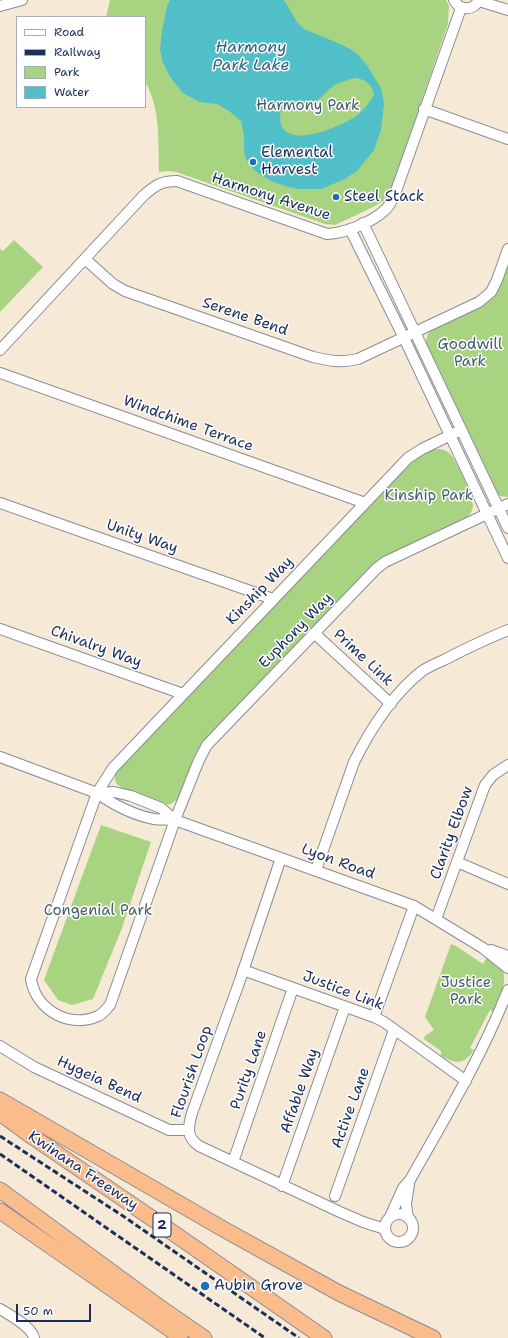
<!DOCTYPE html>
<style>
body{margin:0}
#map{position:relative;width:508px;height:1338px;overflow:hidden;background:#f6ead6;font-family:"Shantell Sans",sans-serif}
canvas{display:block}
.legend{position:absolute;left:16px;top:16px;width:130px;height:92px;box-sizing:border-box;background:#fff;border:1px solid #a4acbf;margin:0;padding:5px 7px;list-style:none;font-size:12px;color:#1b2f5e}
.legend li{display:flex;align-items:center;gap:8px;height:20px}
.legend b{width:20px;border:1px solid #a4acbf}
.scale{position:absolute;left:16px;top:1304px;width:75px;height:18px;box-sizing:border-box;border:2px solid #1b2f5e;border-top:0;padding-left:5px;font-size:12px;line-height:14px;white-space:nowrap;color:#1b2f5e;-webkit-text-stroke:3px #fff;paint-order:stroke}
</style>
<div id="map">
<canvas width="508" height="1338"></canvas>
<ul class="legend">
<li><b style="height:5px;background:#fff"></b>Road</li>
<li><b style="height:5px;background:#1b2f5e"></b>Railway</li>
<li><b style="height:11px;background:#a8d380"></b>Park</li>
<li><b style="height:11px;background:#51bfc8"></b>Water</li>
</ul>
<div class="scale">50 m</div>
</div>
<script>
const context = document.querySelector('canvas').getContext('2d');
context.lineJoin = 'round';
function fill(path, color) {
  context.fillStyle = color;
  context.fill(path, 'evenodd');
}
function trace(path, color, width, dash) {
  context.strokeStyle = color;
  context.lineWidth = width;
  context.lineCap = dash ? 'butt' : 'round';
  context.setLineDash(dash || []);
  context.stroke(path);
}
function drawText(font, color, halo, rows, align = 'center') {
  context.font = font + ' "Shantell Sans",sans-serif';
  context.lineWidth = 3;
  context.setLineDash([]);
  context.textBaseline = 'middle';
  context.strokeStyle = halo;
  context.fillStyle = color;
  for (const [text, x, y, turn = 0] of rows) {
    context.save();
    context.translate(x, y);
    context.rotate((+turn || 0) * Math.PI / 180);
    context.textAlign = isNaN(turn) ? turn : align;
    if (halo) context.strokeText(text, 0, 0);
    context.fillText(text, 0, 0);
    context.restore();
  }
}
fill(new Path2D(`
 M110,0h336l3,6 -1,18 -58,169 -6,8 -15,8 -34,16 -10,-1 -149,-52 -8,-1 -9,1c-1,-29 2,-64 -14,-90v-65h-39z
 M14,240l29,27 -43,45v-63l3,2z
 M508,261v236h-1l-7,-1 -8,-7 -67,-146 3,-9 4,-4 50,-25z
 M434,449c6,0 11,0 15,4 7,5 24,44 24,53 -1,7 -5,11 -10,14l-83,40 -7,4 -169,177 -8,13 -17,44 -8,6 -7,1 -40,-15 -8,-7 -1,-4v-6l285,-300c11,-11 20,-19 34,-24z
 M101,825l50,17 -29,86 -29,71 -21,6 -14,-5 -14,-20z
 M451,944l5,2 27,18 4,-7c5,4 11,7 15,11 6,13 -2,31 -8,44l-4,-2 -20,38 4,2c-10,15 -18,14 -33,6v-5l-17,-12 1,-3 9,-6 -9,-13z`), '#a8d380');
fill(new Path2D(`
 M170,0h114l13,22 7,7 36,15 12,6 7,6 7,8 15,24 3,16 -3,26 -7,20 -17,21 -12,8 -24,10h-23l-13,-3 -12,-4 -12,-7 -9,-7 -6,-9 -2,-8v-15l-3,-15 -12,-10 -12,-7 -18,-2 -16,-9 -13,-16 -8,-17 -2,-11 2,-18 5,-25zM355,78c10,1 17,6 19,17 -4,7 -9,13 -15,19 -15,12 -79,40 -79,3 0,-4 2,-11 6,-13 8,-6 18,-1 27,-2 8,-2 13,-11 19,-15 7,-5 15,-7 23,-9z`), '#51bfc8');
const minor = new Path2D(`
 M454,0c6,11 19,11 25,0
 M479,1l29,9
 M0,6l22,-6
 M424,109l84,30
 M363,223l145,305
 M350,229l54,109 104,220
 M85,259l28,25 12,7 188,66c18,4 27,6 45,2l121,-57 12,-10 6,-12 11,-31
 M0,350l144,-155c12,-10 17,-14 33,-14l150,53c18,-1 44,-11 58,-24 6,-5 8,-12 11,-19l65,-183
 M0,373l365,130
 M461,430l-39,19 -14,9 -295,310 -16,25 -66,186c5,31 38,50 67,37 5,-2 8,-7 12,-11l65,-185 24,-60 8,-15 169,-176 9,-7 123,-58
 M0,503l273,96
 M0,629l183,65
 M314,633l77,71
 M0,757l97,36c17,12 36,22 57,26 7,1 14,0 21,1l239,86 69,42 25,20
 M97,793l17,-1 17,4 30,12 14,12
 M281,858l-42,125 -47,130c-4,14 -6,24 7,33l141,66 23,10 22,7
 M457,862l51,22
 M316,870l38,-108c16,-32 39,-68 68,-91 6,-4 15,-8 22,-11 21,-11 42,-21 64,-30
 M436,919l49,-134 8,-10 15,-10
 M491,950l17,6
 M243,970l131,47 10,5 82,59
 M374,1017l40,-111
 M0,1046l34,21 135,63h20
 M233,1162l60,-174
 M282,1186l63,-179
 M335,1196l59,-166
 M385 1228a14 14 0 1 1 28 0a14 14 0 1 1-28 0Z
 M390,1217l13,-29 7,-8c35,-62 72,-124 98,-190
 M408,1218l-2,-14 3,-20
 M0,1309c10,6 32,18 34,29`);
const highway = new Path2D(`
 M0,1100l225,130 114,63 94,45
 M0,1113l27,20 142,97 155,108
 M0,1190l162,119 42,29
 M0,1211l170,118 10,9`);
trace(minor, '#888c9a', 12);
trace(highway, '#888c9a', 17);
trace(minor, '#fff', 10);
trace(highway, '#f9bc8a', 15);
trace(new Path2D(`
 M0,1136l123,80 176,122
 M0,1154l265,184`), '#1b2f5e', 3, [6, 3]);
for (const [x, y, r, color] of [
 [253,162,4,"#1f6fb2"],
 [336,197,4,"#1f6fb2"],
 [205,1286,5,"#1f6fb2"]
]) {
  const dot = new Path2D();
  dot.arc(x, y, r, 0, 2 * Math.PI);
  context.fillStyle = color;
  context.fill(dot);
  trace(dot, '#fff', 1.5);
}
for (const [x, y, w] of [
 [162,1225,18]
]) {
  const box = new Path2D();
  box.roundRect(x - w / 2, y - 12, w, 24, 3);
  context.fillStyle = '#fff';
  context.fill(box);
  trace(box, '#1b2f5e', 1);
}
drawText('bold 14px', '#1b2f5e', null, [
 ["2",162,1225]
]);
drawText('15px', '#456068', '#fff', [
 ["Harmony Park",308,106],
 ["Goodwill",470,345],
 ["Park",470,362],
 ["Kinship Park",429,496],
 ["Congenial Park",98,911],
 ["Justice",466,983],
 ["Park",466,1000]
]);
drawText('15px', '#1b2f5e', '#fff', [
 ["Elemental",261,153],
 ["Harvest",261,170],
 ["Steel Stack",344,197],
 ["Aubin Grove",214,1286]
], 'left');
drawText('15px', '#1b2f5e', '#fff', [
 ["Harmony Avenue",271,197,18],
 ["Serene Bend",245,317,19],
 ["Windchime Terrace",188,424,20],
 ["Unity Way",142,537,19],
 ["Kinship Way",260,591,-46],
 ["Euphony Way",296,631,-46],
 ["Chivalry Way",96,647,20],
 ["Prime Link",363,658,43],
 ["Clarity Elbow",452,833,-70],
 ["Lyon Road",338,862,20],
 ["Justice Link",343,991,21],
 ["Purity Lane",249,1070,-71],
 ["Flourish Loop",192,1072,-71],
 ["Hygeia Bend",99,1080,25],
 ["Affable Way",300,1091,-71],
 ["Active Lane",351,1108,-70],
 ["Kwinana Freeway",83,1171,34]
]);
drawText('italic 16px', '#2e6183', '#fff', [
 ["Harmony",251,48],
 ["Park Lake",251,66]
]);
</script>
